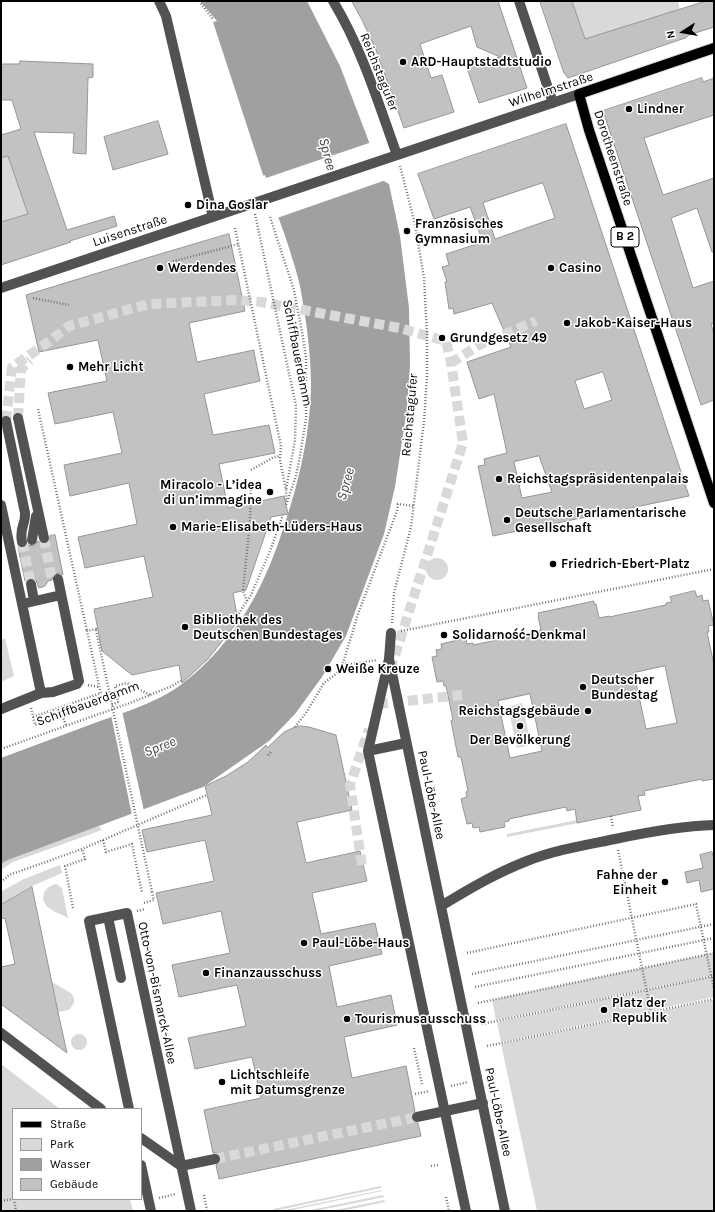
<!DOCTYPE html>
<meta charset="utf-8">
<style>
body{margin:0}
#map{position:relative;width:715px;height:1212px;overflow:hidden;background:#fff;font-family:Karla,sans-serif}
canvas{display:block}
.frame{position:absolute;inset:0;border:2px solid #000;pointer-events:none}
.legend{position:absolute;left:12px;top:1108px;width:130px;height:92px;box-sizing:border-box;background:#fff;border:1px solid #999;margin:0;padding:5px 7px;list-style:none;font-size:12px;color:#000}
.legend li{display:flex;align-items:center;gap:8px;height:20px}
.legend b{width:20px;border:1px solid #999}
.north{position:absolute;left:663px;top:12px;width:40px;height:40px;-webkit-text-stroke:3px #fff;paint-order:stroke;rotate:258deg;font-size:11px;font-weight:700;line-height:16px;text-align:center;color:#000}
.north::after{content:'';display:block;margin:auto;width:14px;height:18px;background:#000;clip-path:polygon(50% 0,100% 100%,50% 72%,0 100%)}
</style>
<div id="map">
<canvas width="715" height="1212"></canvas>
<div class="frame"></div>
<ul class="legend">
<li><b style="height:5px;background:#000"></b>Straße</li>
<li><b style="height:11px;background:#d9d9d9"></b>Park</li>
<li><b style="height:11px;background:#a0a0a0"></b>Wasser</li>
<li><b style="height:11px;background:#c2c2c2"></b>Gebäude</li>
</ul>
<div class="north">N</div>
</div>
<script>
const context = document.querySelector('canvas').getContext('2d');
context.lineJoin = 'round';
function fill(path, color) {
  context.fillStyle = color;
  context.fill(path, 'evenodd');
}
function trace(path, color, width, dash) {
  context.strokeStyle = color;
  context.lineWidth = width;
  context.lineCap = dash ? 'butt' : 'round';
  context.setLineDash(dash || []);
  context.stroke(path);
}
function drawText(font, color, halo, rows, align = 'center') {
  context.font = font + ' Karla,sans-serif';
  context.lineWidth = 3;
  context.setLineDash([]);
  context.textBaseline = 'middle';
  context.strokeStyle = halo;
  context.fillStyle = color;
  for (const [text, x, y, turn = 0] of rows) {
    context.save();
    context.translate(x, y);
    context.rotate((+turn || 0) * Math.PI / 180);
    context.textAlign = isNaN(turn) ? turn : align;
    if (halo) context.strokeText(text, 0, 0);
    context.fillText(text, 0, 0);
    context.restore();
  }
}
fill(new Path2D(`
 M572,1h106l2,9 -95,29z
 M8,156l20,58 -27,8v-64z
 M426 569a11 11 0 1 1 22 0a11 11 0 1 1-22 0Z
 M5,638l9,38 -13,6v-42z
 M522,703l9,42 -14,3 -9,-41z
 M577,820l1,3 -71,14v-3z
 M99,826l3,4 -89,32 -12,8v-6l7,-4z
 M60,865l2,8 -34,15 -27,17v-13l3,-2 20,-11z
 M56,884l6,4 6,30c-9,-5 -29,-10 -24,-25 2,-5 7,-8 12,-9z
 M714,953v22l-218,45 -4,-20z
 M714,976v21l-213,45 -4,-20z
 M52,982l19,11 3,5v5l-5,7 -11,2z
 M714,1000v211h-177l-36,-167z
 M71 1042a8 8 0 1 1 16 0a8 8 0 1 1-16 0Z
 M1,1064l59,45h-47v90h117l3,12h-132z
 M381,1186v2l-107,23 -1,-2z
 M382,1190v1l-94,20h-8z
 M383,1195l1,2 -68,14h-10z
 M384,1200l1,2 -43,9h-11z`), '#d9d9d9');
fill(new Path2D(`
 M200,1h107l33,65 44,115 5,3 11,52 9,72 1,57 -3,44 -12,78 -11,47 -38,102 -24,41 -27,37 -26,27 -66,46 -195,73 -7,4v-106c33,-12 66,-25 99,-37 25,-9 52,-17 75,-32 52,-36 85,-92 105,-151 17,-48 30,-100 31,-151 0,-27 -3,-52 -7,-78 -2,-10 -3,-21 -6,-31 -9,-34 -22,-67 -34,-100 -17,-52 -34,-104 -51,-156l4,-1z`), '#a0a0a0');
fill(new Path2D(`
 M372,142l14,38 -109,38 -15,-42 3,-1 1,3z
 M122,711l22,100 -12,4 -21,-100z`), '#fff');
const building = new Path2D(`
 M352,1h146l29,87 -48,15 -12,-35 33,-11 -23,-10 -6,-21 -51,18 11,34 11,-3 12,37 -50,16 -28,-78 -14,-30z
 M540,1h32l13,38 121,-38h8v26l-25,8 -4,3 -117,40 -4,-5z
 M20,61l73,3v13l-5,1 -2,76 -13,-1 1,-20 -40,-1 33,98 47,-14 3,10 -47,15 1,1 -70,23v-43l27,-8 -20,-58 -7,2v-23l20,-6 -9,-29h-11v-36h17l2,-1z
 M702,78l1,4 11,-4v37l-70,23 19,57 51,-17v74h-2l-15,-44 -26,10 22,70 21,-7v42l-3,1 3,10v66l-13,5 -98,-294z
 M158,121l10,33 -55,16 -9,-33z
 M566,124l123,372 -196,40 -15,-70 7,-1 -1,-6 23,-6 -13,-59 -15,5 -12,-37 44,-15 -19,-44 -38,11 -1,-6 -4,1 -4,-27h2l-5,-15 7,-2 -3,-11 37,-12 -13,-35 -36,12 -16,-45zM543,183l12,35 -60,21 -12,-36zM603,372l9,28 -28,9 -9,-28zM539,456l13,36 -30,6 -8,-36z
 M229,234l16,77 -56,12 8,39 57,-12v2l6,29 -56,13 9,41 56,-10 6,28 -56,11 9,44 56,-12 4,18 -17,3 -25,73 -13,3 5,28 -30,38 -26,24 -3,-18 -47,10 -30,-24 -8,-42 59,-12 -9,-41 -59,12 -7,-31 59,-13 -8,-41 -59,13 -6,-31 58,-12 -9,-41 -58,12 -7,-31 59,-12 -9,-41 -59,12 -13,-57 134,-41z
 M55,535l8,40 -3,-2 -6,1 -2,6 -4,1 -3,5 -6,2 -3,-8 -2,-2h-4l-5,3 -7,-34 5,1 5,-3 6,1 4,-5 4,3h4l4,-4v-4z
 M695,591l2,6 5,-2 1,6 5,-1 6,25 -6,1 1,6h-2l7,33v114l-12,2v-2l-58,12 1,4 -7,1 3,14 -64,13 -2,-14 -8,2 -1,-4 -57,12v2l-5,1 1,5 -25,5 -1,-5 -6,1 -1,-5 -5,1 -6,-25 6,-2 -1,-5 2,-1 -7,-34h-3l-7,-36 2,-1 -7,-34h-2l-1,-5 -6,1 -5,-25 5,-1 -1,-6 6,-1 -1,-5 25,-6 1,6 6,-1v2l58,-12 -1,-1 11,-2 -3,-14 1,-1 -1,-2 56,-12v3h2l3,14 10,-2v1l57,-12v-2l6,-1 -2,-5zM665,666l12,57 -31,6 -12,-56zM530,694l12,57 -32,7 -12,-57z
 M301,726l8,1 27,8 16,75 -55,12 9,41 54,-12 7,30 -55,12 9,41 54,-11 7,31 -53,12 8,41 54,-12 6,30 -53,12 8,41 54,-12 9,45 -4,4v4l1,3 6,1 3,13 -202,43 -3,-14 5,-4v-4l-4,-4h-4l-9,-43 57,-12 -9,-41 -57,12 -7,-31 58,-12 -9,-41 -58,12 -7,-32 58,-12 -9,-42 -58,13 -7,-31 58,-12 -9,-41 -58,12 -5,-22 70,-15 -7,-29 21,-10 22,-14 18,-17 1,3 17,-16 11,-5z
 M712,852l2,8v29l-13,3 -2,-12 -12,3 -2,-11 18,-4 -3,-13z
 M32,887l26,125 9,41 -66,-49v-37l14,-3 -10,-46 -4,1v-14z`);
fill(building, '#c2c2c2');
trace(building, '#969696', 1);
trace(new Path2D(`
 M451,363l28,-18 57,-24
 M18,418l3,-49 9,-9
 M6,421l6,-54 35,-24 22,-17 80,-22 88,-4 24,2 138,26 47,13 5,22 12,80 -73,228
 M44,538l8,42
 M22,542l9,42
 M378,704l84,-9
 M362,865l-12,-80 19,-56
 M215,1159l202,-42`), '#d9d9d9', 10, [10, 5]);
const major = new Path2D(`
 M714,48l-135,46 10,36 125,373`);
trace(major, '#dbdbdb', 12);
trace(new Path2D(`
 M199,1l14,18
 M255,214l41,192 -1,34 -9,50
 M270,217l24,73 9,47 3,21v61l-6,37 -4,20 -10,29
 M235,228l46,218 -1,14 6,30v12
 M167,263l72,-19
 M33,298l36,7
 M38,409l49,222
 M251,470l23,-13 6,-1
 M247,601l-4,-10 7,-70 1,-32
 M237,616l14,-21 19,-44 13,-36
 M392,623l2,-30 17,-66 13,-106 3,-44v-42l-3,-57 -9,-54 -15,-58
 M401,631l313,-62
 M1,635h1
 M342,663l10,1 25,-4
 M88,685l11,2
 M112,705l6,-3 -3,-16 12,-3 23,12
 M31,708l4,17 27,-10
 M33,717l68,-24
 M66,725l-4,-10 40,-16 -15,-68 9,-2v1
 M295,727l11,-14 18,-30 17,-13 17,-56 39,-103 1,-7 16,2
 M1,749l129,-46 42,-17 10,-6
 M268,755l4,-4
 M611,816l2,12
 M103,840l3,12 26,-8 10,49
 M618,850l33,162
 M1,882l8,-7 73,-26 125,-54
 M144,903l10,-3 -2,-8
 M73,908l-8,-42 20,-7 -3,-10
 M137,911l8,-2
 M467,953l229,-49 18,85
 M472,974l242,-50
 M475,987l239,-49
 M478,1003l236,-50
 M482,1024l232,-48
 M487,1046l227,-47
 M414,1048l8,36
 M451,1086l17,-4
 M415,1094l14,-3
 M431,1166l8,-1
 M204,1195l3,16
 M446,1197l3,14
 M159,1198l17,-4
 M14,1199l2,12
 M1,1201l12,-2`), '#747474', 2.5, [1, 2]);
trace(new Path2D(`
 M159,1l7,15 47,201
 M333,1c29,48 45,101 64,154
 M519,1l34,102
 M1,288l578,-194
 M18,418l26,120
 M6,421l19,92c1,11 -6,14 -3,29
 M1,505l40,188
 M32,540l4,-24
 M31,584l3,17
 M22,604l39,-9
 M389,659l116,552
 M1,709l40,-16 12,-1 24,-8 2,-3 -21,-102
 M406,743l-38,8 98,460
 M368,751l21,-92 2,-26
 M441,906c28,-17 55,-33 86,-45 28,-11 59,-16 88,-22 33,-7 65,-13 99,-14
 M108,917l13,61
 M1,1033l100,76
 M129,1109l-40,-188 38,-8 64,298
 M417,1117l66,-14
 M141,1138l40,28 34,-7
 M141,1165l10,46`), '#525252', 10);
trace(major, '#000', 10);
trace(new Path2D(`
 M96,630l56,262`), '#747474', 2.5, [1, 2]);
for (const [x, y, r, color] of [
 [403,62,4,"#000"],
 [629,109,4,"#000"],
 [188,205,4,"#000"],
 [407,231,4,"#000"],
 [160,268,4,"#000"],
 [551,268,4,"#000"],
 [567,323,4,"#000"],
 [442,338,4,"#000"],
 [70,367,4,"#000"],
 [499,479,4,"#000"],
 [270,492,4,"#000"],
 [507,520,4,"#000"],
 [173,527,4,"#000"],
 [553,564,4,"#000"],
 [185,627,4,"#000"],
 [444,635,4,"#000"],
 [328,669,4,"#000"],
 [583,687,4,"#000"],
 [588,711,4,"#000"],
 [520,726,4,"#000"],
 [665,882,4,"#000"],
 [304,943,4,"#000"],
 [206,973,4,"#000"],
 [604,1010,4,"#000"],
 [347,1019,4,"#000"],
 [222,1082,4,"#000"]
]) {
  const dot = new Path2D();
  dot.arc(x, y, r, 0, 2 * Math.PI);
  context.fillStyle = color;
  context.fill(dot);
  trace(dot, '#fff', 1.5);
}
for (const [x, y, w] of [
 [625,237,28]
]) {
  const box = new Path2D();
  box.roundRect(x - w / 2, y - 10, w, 20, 3);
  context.fillStyle = '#fff';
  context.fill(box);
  trace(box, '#000', 1);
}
drawText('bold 12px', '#000', null, [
 ["B 2",625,237]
]);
drawText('bold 13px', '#000', '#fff', [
 ["ARD-Hauptstadtstudio",411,62],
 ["Lindner",637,109],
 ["Dina Goslar",196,205],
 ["Französisches",415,224],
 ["Gymnasium",415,239],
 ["Werdendes",168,268],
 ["Casino",559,268],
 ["Jakob-Kaiser-Haus",575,323],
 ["Grundgesetz 49",450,338],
 ["Mehr Licht",78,367],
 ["Reichstagspräsidentenpalais",507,479],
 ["Miracolo - L’idea",262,485,"right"],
 ["di un’immagine",262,500,"right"],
 ["Deutsche Parlamentarische",515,513],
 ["Gesellschaft",515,528],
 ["Marie-Elisabeth-Lüders-Haus",181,527],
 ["Friedrich-Ebert-Platz",561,564],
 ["Bibliothek des",193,620],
 ["Deutschen Bundestages",193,635],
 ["Solidarność-Denkmal",452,635],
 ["Weiße Kreuze",336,669],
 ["Deutscher",591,680],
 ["Bundestag",591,695],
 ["Reichstagsgebäude",580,711,"right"],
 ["Der Bevölkerung",520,740,"center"],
 ["Fahne der",657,875,"right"],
 ["Einheit",657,890,"right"],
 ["Paul-Löbe-Haus",312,943],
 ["Finanzausschuss",214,973],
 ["Platz der",612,1003],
 ["Republik",612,1018],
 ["Tourismusausschuss",355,1019],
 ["Lichtschleife",230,1075],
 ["mit Datumsgrenze",230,1090]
], 'left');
drawText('13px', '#000', '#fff', [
 ["Reichstagufer",379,72,68],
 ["Wilhelmstraße",551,90,-18],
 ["Dorotheenstraße",613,158,72],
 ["Luisenstraße",130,231,-18],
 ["Schiffbauerdamm",297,353,79],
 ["Reichstagufer",410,415,-85],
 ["Schiffbauerdamm",88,704,-20],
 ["Paul-Löbe-Allee",431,795,78],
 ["Otto-von-Bismarck-Allee",157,993,78],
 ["Paul-Löbe-Allee",498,1112,78]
]);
drawText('italic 14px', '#414141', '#fff', [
 ["Spree",327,154,75],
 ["Spree",346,484,-74],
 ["Spree",160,747,-22]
]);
</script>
